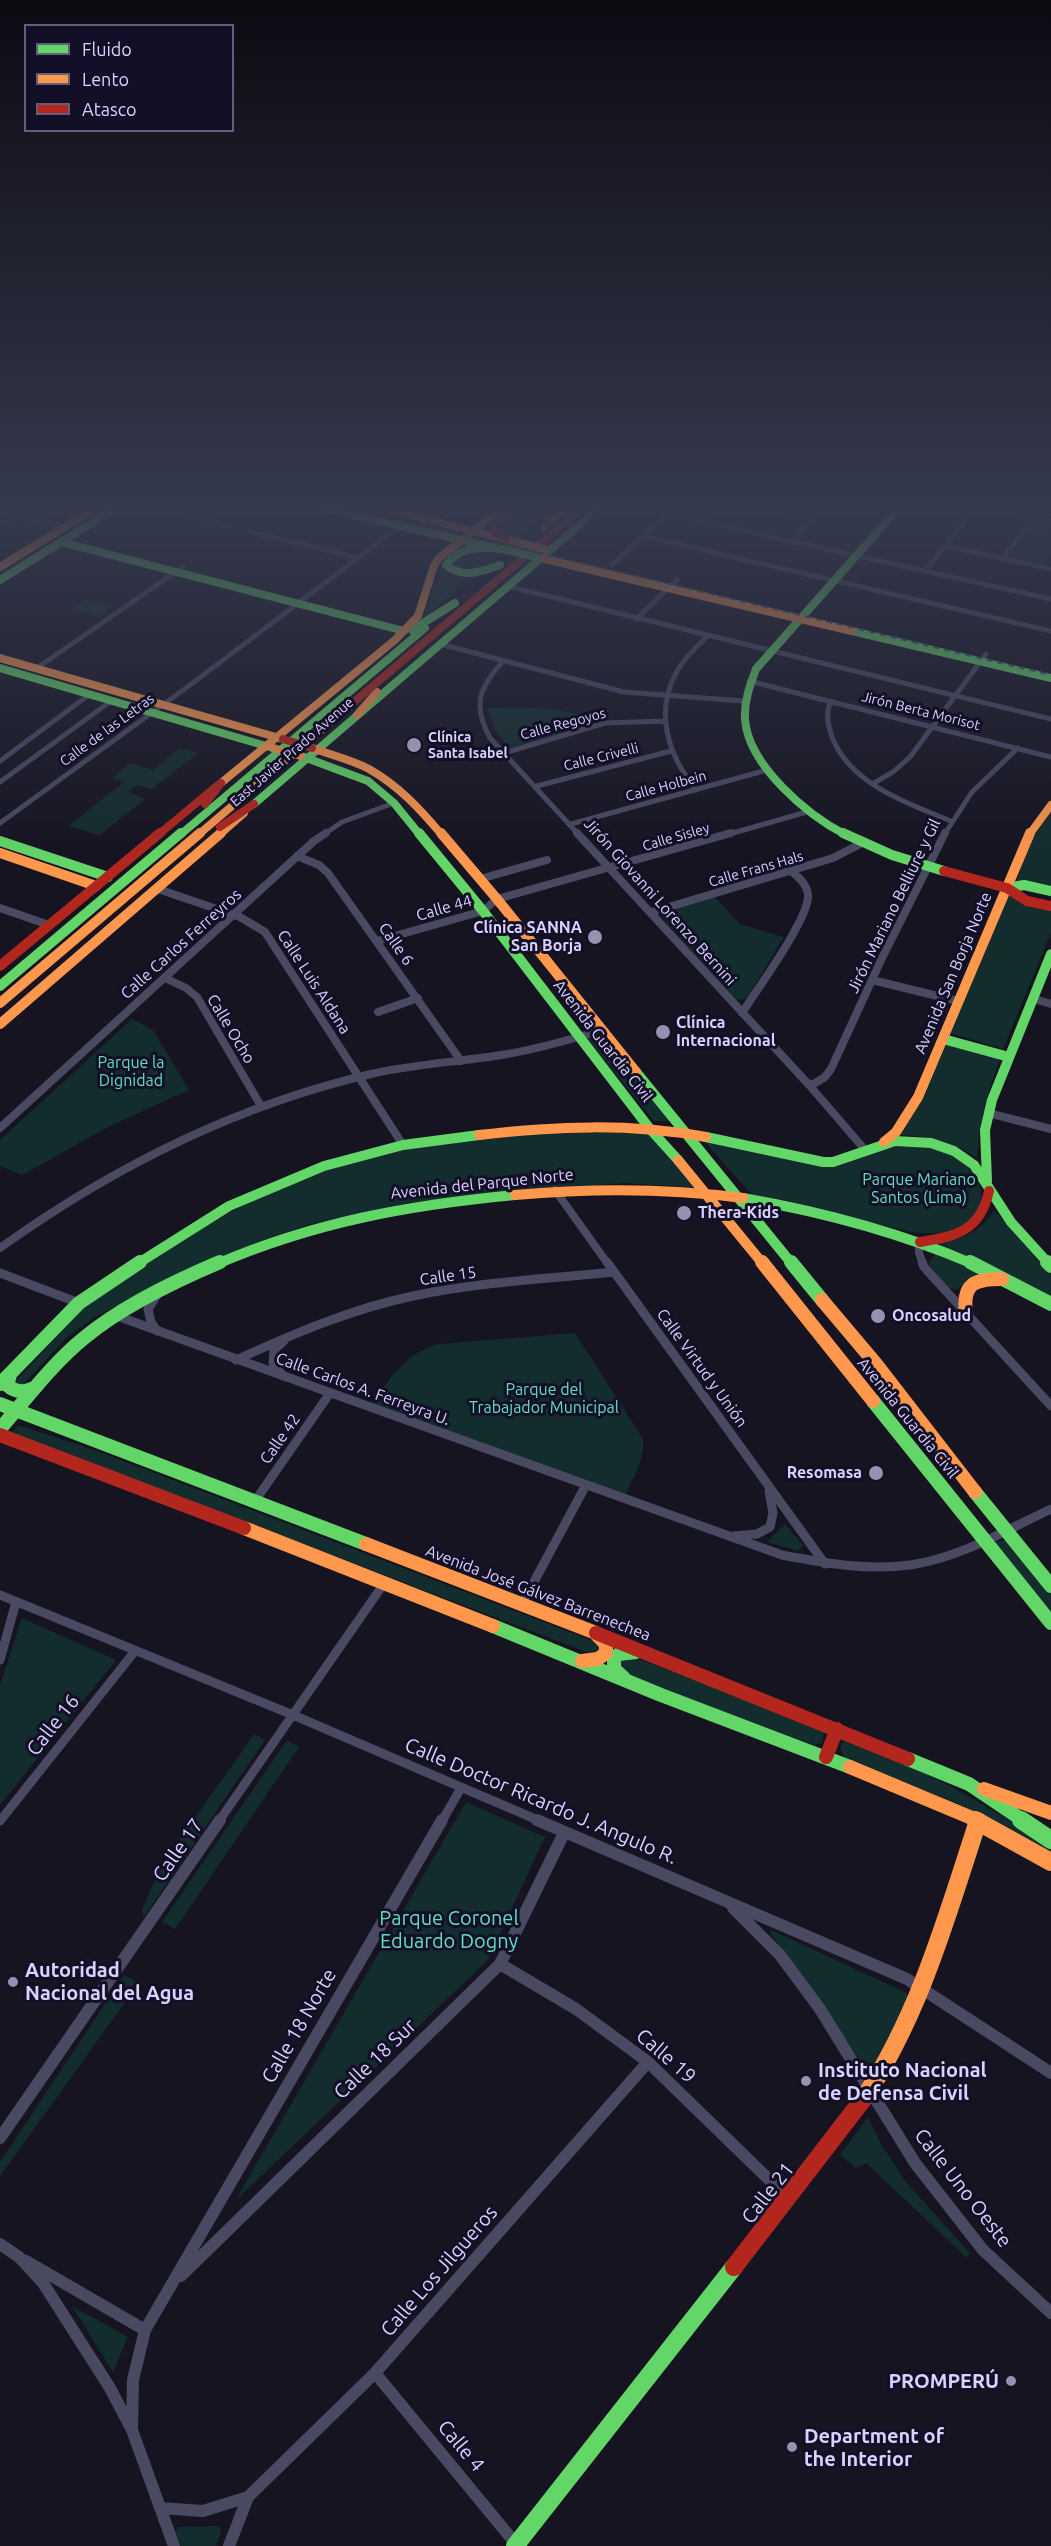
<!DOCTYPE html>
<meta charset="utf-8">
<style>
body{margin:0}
#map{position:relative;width:1051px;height:2546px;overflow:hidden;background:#161421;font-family:Ubuntu,sans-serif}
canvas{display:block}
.legend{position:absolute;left:24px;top:24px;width:210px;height:108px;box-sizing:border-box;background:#130f26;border:2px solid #625e7d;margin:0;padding:8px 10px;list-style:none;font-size:18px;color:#d9d4ff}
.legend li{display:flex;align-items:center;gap:12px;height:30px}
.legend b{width:30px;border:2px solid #625e7d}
</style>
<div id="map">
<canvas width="1051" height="2546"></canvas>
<ul class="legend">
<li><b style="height:8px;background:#63d668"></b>Fluido</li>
<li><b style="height:8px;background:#ff974d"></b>Lento</li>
<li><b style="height:8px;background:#b3261e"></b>Atasco</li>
</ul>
</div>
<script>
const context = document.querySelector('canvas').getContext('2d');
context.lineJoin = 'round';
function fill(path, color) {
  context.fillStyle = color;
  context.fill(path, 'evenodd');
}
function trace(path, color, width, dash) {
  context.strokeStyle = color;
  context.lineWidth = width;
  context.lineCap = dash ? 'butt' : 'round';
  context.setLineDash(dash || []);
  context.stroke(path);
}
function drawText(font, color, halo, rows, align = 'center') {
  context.font = font + ' Ubuntu,sans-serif';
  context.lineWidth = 6;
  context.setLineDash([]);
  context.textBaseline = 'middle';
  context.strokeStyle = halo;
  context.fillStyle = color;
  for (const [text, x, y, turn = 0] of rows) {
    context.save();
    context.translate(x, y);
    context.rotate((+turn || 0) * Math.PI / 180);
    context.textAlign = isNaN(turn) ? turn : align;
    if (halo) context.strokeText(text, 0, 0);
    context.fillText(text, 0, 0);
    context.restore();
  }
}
fill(new Path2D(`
 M746,504h75l-13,13z
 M519,511l13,2 5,5 -1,5 -17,16 -16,-6 -5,-7 2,-5z
 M1035,521l16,3v28l-9,14 -36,-8z
 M476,550l28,3c-19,13 -32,24 -54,13l12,-13z
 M441,566c6,11 22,12 33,9l-51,44z
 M85,599l27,8 -14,9 -28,-7z
 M487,708c37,0 79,-3 112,15l-90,25 -15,-19z
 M180,748l18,5 -46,36 -15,-4 -9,7 17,7 -45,36 -32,-9 56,-44 -12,-4 18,-15 23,7z
 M1051,813v75l-35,-5 13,-40z
 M1009,895l42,14v24l-48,116 -53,-16z
 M714,896l26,28 44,13 -37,61 -7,2 -8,-3 -74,-84z
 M132,1019l21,11 36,60 -81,37 -86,48 -22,-9v-26z
 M597,1033l73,88h-16l-69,-85z
 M947,1045l53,15c-13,32 -21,64 -23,98 -23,-16 -48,-22 -76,-23l43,-87z
 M648,1132l48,56 -70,-5 -102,7 -117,13 -97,21 -47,16 -42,17 -123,58 -31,22 -46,50 -8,-4c18,-18 35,-37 53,-56 9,-9 18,-21 29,-29 75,-58 161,-105 251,-134 92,-31 206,-32 302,-32z
 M704,1141l119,26c35,-5 67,-27 103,-20 80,15 72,97 -15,85l-158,-36z
 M994,1210l57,65v23l-53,-29 -61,-26c24,-3 45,-11 57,-33z
 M938,1254l40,17 1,4 -12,5 -10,10 -9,-2 -20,-24 5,-8z
 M575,1333l68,106c2,21 -9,37 -18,56l-253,-92c19,-26 34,-50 67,-59z
 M18,1425l82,27 504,193 -6,8h-9l-577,-220z
 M785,1524l18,21 -5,6 -31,-9z
 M1004,1540l47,50v21l-57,-66v-3z
 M22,1618l94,42 -116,145v-120z
 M633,1657l186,70 5,6 -2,10 -8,2 -183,-67 -11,-13 2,-6z
 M254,1734l11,6 -121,177 -1,-1 -1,-6 18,-42z
 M851,1739c70,29 136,66 200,107v9l-105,-56 -102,-41 -4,-11 4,-5z
 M287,1740l12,7 -124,182 -13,-7z
 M466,1802l79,35 -57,123 -253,241z
 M771,1930l136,63 2,7 -37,67 -3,1 -7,-5 -92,-130z
 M124,1975l15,8 -139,193v-14z
 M868,2117l13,27 24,37 65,72 -3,5 -101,-95 -10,5 -16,-13z
 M72,2306l56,31 -15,35z
 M215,2526l5,1 1,5 -5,14h-35l-5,-14 1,-5z`), '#132c2d');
trace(new Path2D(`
 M140,504l88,22
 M624,504l427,95
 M738,504l75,16
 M967,504l84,17
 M332,510l9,-6
 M0,512l64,15
 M0,525l35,-21
 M252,532l106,26
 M643,536l408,95
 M792,542l36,-38
 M946,546l105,23
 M1002,559l32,-41
 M612,565l66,-61
 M925,571l52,-65
 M507,586l544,133
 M636,619l41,-39
 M440,644l184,48 119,9
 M503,661c-24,27 -31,44 -13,77l89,97
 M37,668l146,-101
 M749,681l302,76
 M831,701c-6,12 -3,24 1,36 18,47 76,67 119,84
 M504,753l101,-30 60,-2
 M0,761l90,-67
 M0,782l111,-81
 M872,784l21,-12 17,-15 76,-103
 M537,786l134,-35
 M696,790c-27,-34 -42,-76 -20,-117 7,-14 20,-25 30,-36
 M0,823l186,-135 213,-161
 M571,824l196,-54
 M323,835l19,-13 52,-19
 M726,835l84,-24
 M944,835l28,-43 46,-44`), '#4a4962', 5);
trace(new Path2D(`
 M577,833l233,253 56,65
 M297,856l22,9 9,8 133,188
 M480,879l67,-19
 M158,889l82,28 25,15 138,213
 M0,908l49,17
 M652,912l181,-54 31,-16
 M377,941l106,-30 14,-12 234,-66
 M165,978l21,10 11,9 64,109
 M872,980l86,21
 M1034,999l17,5
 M378,1012l40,-14
 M742,1013c16,-25 63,-89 66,-115 1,-11 -9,-21 -17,-27
 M810,1086l15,-9 6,-8 51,-111 63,-125
 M988,1113l63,16
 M0,1128l314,-287 12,-8
 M555,1190l53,74
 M919,1243v10l4,11
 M0,1248c113,-81 234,-142 371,-174 43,-10 87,-12 130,-19 34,-5 68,-15 101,-25`), '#4a4962', 8);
trace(new Path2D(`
 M607,1262l218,302
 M922,1262l2,5 127,139
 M0,1273l79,30
 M157,1295l-9,14 3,13 6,9
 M117,1316l665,239c42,8 86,16 128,10 50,-7 96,-35 141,-56
 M236,1360c57,-26 115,-51 177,-64 66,-14 134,-17 201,-24
 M283,1376l-10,-13 1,-13 10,-9
 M255,1501l75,-108
 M734,1536l23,-2 13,-7 3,-14 -4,-22
 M0,1595l293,120 247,106
 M522,1604l64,-119
 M0,1660l16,-58
 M0,1821l135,-170
 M219,1821l166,-239
 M442,1821l19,-33`), '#4a4962', 9);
trace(new Path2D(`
 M537,1820l370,159 144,94
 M733,1908l47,47 40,54 95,154 68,87 68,63
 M500,1964l76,45 72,53 140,136
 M0,2138l220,-318
 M0,2244l19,13 24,26 67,105 22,42 42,116
 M26,2261l119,69
 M181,2276l319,-312 64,-131
 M375,2373l141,171
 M132,2430l1,-50 12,-50 297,-510
 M160,2508l43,3 45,-14
 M229,2546l19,-49 127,-124 273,-311`), '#4a4962', 12);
trace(new Path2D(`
 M306,504l194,45
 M61,542l343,89
 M500,565c-19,7 -37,14 -54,0 14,-19 34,-18 56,-16
 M0,580l122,-76
 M412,630l43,-27
 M852,631l199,47
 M0,668l273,80
 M301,756l67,25 26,22 26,32
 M254,804l350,-300
 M180,835l245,-207
 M846,835c-39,-20 -98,-70 -101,-116 -1,-18 5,-34 11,-50l146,-165`), '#63d668', 8);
trace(new Path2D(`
 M419,833l64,78 167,218 28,31
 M843,833l49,22 52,16
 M0,841l108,36
 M1007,888l17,-3 27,6
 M0,986l181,-153
 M943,1039l66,18
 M636,1072l156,192
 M706,1137l117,25h10l62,-21 36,2 23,8 20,14 37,57 38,42
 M987,1181l-2,-51 7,-30 59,-146
 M743,1198c80,14 156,34 230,66
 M137,1264l92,-58 95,-40 79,-21 76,-10
 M217,1264c98,-42 192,-59 298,-69`), '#63d668', 10);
trace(new Path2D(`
 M791,1262l31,38
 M970,1262l81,42
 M1047,1262l4,4
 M10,1375l-3,10c9,8 18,8 29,2
 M0,1384l79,-81 61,-41
 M873,1401l178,222
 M0,1404l366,140
 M0,1429c27,-31 52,-65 84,-91 37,-31 91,-57 136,-76
 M975,1492l76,94
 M493,1626l168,69 189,72
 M624,1678l-10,-9v-11l5,-4 17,-2
 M908,1759l61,25 55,37`), '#63d668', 14);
trace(new Path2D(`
 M1021,1820l30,20
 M515,2546l219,-279`), '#63d668', 18);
trace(new Path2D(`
 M368,504l144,37
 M544,527l27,-23
 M536,557l316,74
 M0,567l102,-63
 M0,658l283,81
 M357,715l20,-23
 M312,748c19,7 40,12 57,21 30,17 51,40 73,66
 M221,783l174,-143 23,-24 16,-50 5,-8 57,-45 20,-9
 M198,835l156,-133
 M219,835l25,-22
 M1029,835l22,-30`), '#ff974d', 8);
trace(new Path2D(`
 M441,833l56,66 139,173
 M0,853l96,33
 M0,1003l200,-170
 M0,1024l221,-191
 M479,1135c76,-9 151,-12 227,2
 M884,1142l12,-10 22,-35 112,-264
 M678,1160l85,104
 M515,1195c77,-7 152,-7 228,3`), '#ff974d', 10);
trace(new Path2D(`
 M762,1262l111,139
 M822,1300l54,64 99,128
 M966,1313c-4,-30 9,-34 36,-34
 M244,1528l249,98
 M366,1544l230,89
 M582,1661l16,-2 8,-6v-9l-9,-9
 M850,1767l129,54
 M984,1789l67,24`), '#ff974d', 14);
trace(new Path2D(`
 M975,1820l76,42
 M864,2098c56,-85 83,-182 114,-277`), '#ff974d', 18);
trace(new Path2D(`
 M510,541l-15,-8 -2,-7c14,-18 33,-21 53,-9l2,7
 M354,702l233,-198
 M205,804l16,-21
 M220,827l34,-23
 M158,835l60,-50`), '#b3261e', 8);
trace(new Path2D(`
 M944,871l63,17 20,13 24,5
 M0,966l160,-133
 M920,1242c37,-6 60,-11 69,-51`), '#b3261e', 10);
trace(new Path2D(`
 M0,1435l244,93
 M596,1633l312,126
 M826,1757l11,-28`), '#b3261e', 14);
trace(new Path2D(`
 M734,2267l130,-169`), '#b3261e', 18);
trace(new Path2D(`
 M334,504l717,171`), '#43596b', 2, [6, 5]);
trace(new Path2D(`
 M503,549l33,8`), '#63d668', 8);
trace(new Path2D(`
 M512,541l33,8
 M273,748l28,8`), '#ff974d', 8);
trace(new Path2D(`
 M283,739l29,9`), '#b3261e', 8);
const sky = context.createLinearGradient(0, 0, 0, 861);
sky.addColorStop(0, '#0c0b12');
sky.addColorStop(0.59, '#363a4e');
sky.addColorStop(1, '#363a4e00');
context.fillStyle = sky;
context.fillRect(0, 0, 1051, 861);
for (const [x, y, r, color] of [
 [414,745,8,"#9591b1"],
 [595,937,8,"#9591b1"],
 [663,1032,8,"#9591b1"],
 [684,1213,8,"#9591b1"],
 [878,1316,8,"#9591b1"],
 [876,1473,8,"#9591b1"],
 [13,1982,6,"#9591b1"],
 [806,2081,6,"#9591b1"],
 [1011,2381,6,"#9591b1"],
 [792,2447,6,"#9591b1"]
]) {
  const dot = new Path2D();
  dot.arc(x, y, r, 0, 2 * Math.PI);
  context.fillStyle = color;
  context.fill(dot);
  trace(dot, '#130f26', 2);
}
drawText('14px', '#d9d4ff', '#130f26', [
 ["Jirón Berta Morisot",921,711,14],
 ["Calle Regoyos",563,724,-15],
 ["Calle de las Letras",107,730,-36],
 ["East Javier Prado Avenue",292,752,-41],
 ["Calle Crivelli",601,757,-14],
 ["Calle Holbein",666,786,-15],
 ["Calle Sisley",676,837,-16],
 ["Calle Frans Hals",756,869,-16]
]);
drawText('bold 14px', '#d9d4ff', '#130f26', [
 ["Clínica",428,737],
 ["Santa Isabel",428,753]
], 'left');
drawText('16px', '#d9d4ff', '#130f26', [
 ["Jirón Giovanni Lorenzo Bernini",660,902,48],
 ["Jirón Mariano Belliure y Gil",894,906,-64],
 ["Calle 44",444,908,-16],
 ["Calle Carlos Ferreyros",181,944,-42],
 ["Calle 6",396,944,55],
 ["Avenida San Borja Norte",953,973,-67],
 ["Calle Luis Aldana",314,982,57],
 ["Calle Ocho",231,1029,59],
 ["Avenida Guardia Civil",603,1041,52],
 ["Avenida del Parque Norte",482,1184,-6],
 ["Calle 15",448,1276,-8],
 ["Calle Virtud y Unión",702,1368,54],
 ["Calle Carlos A. Ferreyra U.",363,1389,20],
 ["Avenida Guardia Civil",908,1418,51],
 ["Calle 42",280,1439,-55],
 ["Avenida José Gálvez Barrenechea",538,1593,21]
]);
drawText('bold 16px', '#d9d4ff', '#130f26', [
 ["Clínica SANNA",582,928,"right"],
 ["San Borja",582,946,"right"],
 ["Clínica",676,1023],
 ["Internacional",676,1041],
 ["Thera-Kids",698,1213],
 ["Oncosalud",892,1316],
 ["Resomasa",862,1473,"right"]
], 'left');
drawText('16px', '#5fe0c0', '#130f26', [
 ["Parque la",131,1063],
 ["Dignidad",131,1081],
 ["Parque Mariano",919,1180],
 ["Santos (Lima)",919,1198],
 ["Parque del",544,1390],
 ["Trabajador Municipal",544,1408]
]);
drawText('20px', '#d9d4ff', '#130f26', [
 ["Calle 16",53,1725,-52],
 ["Calle Doctor Ricardo J. Angulo R.",541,1801,23],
 ["Calle 17",178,1850,-55],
 ["Calle 18 Norte",299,2026,-60],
 ["Calle 19",666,2056,41],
 ["Calle 18 Sur",375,2059,-44],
 ["Calle Uno Oeste",963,2188,52],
 ["Calle 21",768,2193,-52],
 ["Calle Los Jilgueros",439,2271,-49],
 ["Calle 4",461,2446,50]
]);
drawText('20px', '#5fe0c0', '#130f26', [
 ["Parque Coronel",449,1918],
 ["Eduardo Dogny",449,1941]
]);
drawText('bold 20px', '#d9d4ff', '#130f26', [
 ["Autoridad",25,1970],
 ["Nacional del Agua",25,1993],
 ["Instituto Nacional",818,2070],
 ["de Defensa Civil",818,2093],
 ["PROMPERÚ",999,2381,"right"],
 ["Department of",804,2436],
 ["the Interior",804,2459]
], 'left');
</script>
